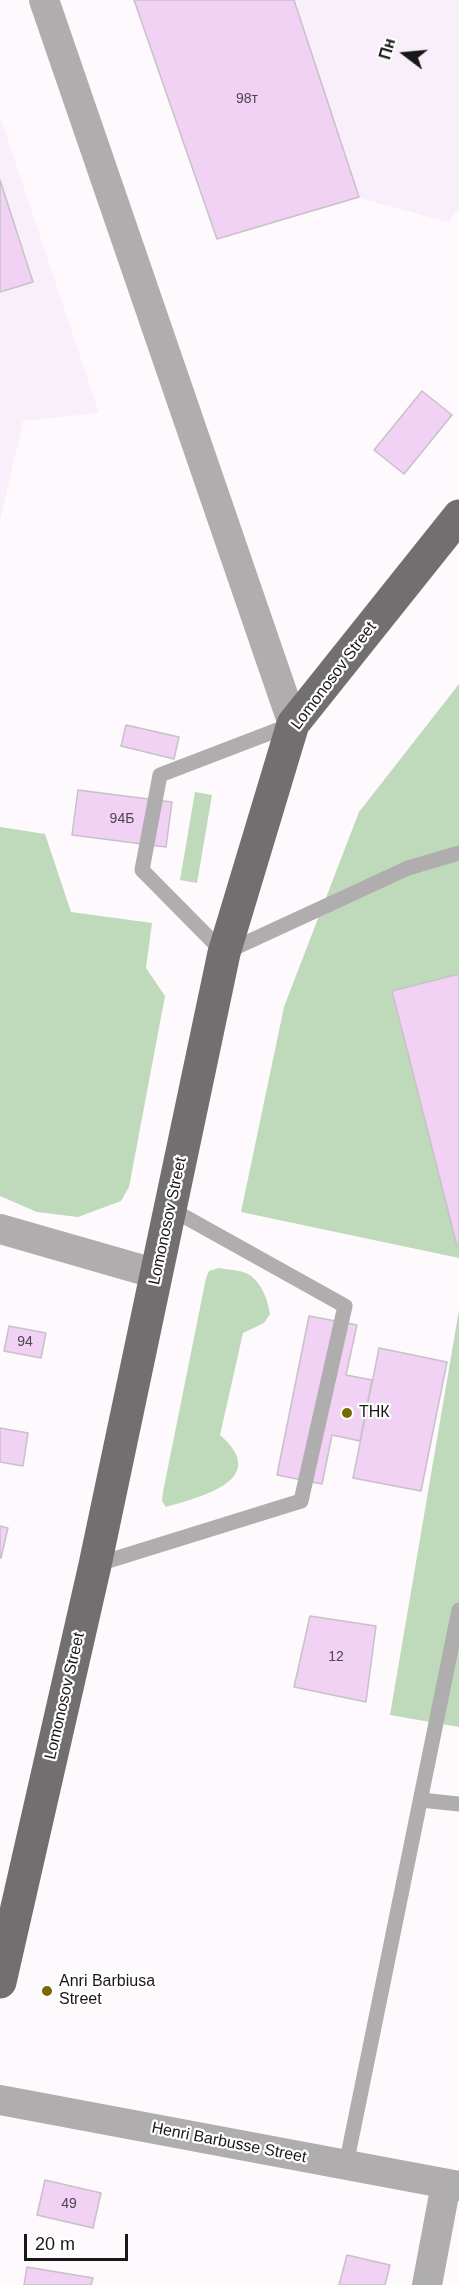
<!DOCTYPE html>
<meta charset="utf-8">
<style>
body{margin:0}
#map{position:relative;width:459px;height:2285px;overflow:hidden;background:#fdf9fd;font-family:Arial,sans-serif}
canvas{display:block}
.north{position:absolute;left:375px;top:24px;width:60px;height:60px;-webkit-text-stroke:4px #fff;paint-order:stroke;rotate:286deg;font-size:16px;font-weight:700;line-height:24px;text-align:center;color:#191819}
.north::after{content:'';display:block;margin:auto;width:21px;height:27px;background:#191819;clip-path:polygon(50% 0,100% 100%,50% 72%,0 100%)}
.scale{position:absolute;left:24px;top:2234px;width:104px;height:27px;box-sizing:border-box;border:3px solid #191819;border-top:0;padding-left:8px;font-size:18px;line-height:21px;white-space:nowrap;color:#191819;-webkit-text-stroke:4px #fff;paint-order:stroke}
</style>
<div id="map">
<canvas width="459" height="2285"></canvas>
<div class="north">Пн</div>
<div class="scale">20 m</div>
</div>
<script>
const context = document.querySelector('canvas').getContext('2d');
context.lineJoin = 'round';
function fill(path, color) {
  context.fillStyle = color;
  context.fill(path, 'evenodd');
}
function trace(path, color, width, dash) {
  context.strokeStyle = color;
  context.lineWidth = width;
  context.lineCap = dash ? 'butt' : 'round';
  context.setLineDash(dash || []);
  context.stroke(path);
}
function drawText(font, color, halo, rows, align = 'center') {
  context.font = font + ' Arial,sans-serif';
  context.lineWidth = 4.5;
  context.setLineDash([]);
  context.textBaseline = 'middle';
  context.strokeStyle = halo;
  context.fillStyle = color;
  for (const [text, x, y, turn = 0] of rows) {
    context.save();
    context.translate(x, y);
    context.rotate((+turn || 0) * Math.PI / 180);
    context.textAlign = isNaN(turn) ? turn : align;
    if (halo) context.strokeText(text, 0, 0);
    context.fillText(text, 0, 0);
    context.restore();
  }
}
fill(new Path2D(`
 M134,0h325v208l-11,14 -89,-24 -142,41z
 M0,116l99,297 -76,8 -23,100z`), '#f9effa');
fill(new Path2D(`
 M459,684v574l-218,-46 43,-205 75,-195z
 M195,792l17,3 -15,88 -17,-3z
 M0,827l45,7 26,78 81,11 -6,45 19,28 -36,191 -8,14 -43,16 -41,-5 -37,-16z
 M219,1268c9,2 25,2 32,8 11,8 17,25 19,38l-6,9 -21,10 -23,102c52,45 -20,62 -54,72l-4,-6 1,-9 43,-214 3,-7z
 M459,1310v417l-69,-12z`), '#bfdaba');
const building = new Path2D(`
 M134,0h160l65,197 -142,42z
 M0,180l33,102 -33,10z
 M422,391l30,24 -48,59 -30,-24z
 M126,725l53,12 -5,22 -53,-13z
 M78,790l94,12 -6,45 -94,-12z
 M459,974v272h-2l-65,-255z
 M309,1316l48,9 -11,50 26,5 -12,61 -28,-6 -10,49 -45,-9z
 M9,1326l37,7 -5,25 -37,-7z
 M379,1348l68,14 -26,129 -68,-13z
 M0,1428l28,5 -5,33 -23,-4z
 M0,1526l8,2 -7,30h-1z
 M310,1616l66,10 -10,76 -72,-15z
 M45,2180l56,13 -8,35 -56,-13z
 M347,2255l43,10 -5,20h-46z
 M27,2267l66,11 -2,7h-67z`);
fill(building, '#f1d1f4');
trace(building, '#c6c2c7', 1.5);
trace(new Path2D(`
 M293,724l-133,51 -18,95 82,83 184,-85 51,-15
 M95,1565l206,-64 44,-195 -174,-97
 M421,1800l38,4
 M346,2165l113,-555`), '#b0adae', 15);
trace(new Path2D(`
 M44,0l249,724
 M0,1229l157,45
 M0,2100l459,86
 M427,2285l19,-101`), '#b0adae', 30);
trace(new Path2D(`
 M0,1982l95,-417 129,-612 69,-229 166,-208`), '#736e6f', 33);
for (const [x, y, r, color] of [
 [347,1413,6,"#796900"],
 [47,1991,6,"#796900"]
]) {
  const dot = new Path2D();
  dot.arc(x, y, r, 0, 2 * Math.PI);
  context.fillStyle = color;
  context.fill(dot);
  trace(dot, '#fff', 2);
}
drawText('14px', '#4f4650', null, [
 ["98т",247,99],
 ["94Б",122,819],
 ["94",25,1342],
 ["12",336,1657],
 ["49",69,2204]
]);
drawText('16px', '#191819', '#fff', [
 ["Lomonosov Street",334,676,-53],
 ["Lomonosov Street",168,1221,-78],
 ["Lomonosov Street",65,1696,-77],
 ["Henri Barbusse Street",229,2143,11]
]);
drawText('16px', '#191819', '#fff', [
 ["ТНК",359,1413],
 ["Anri Barbiusa",59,1982],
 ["Street",59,2000]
], 'left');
</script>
